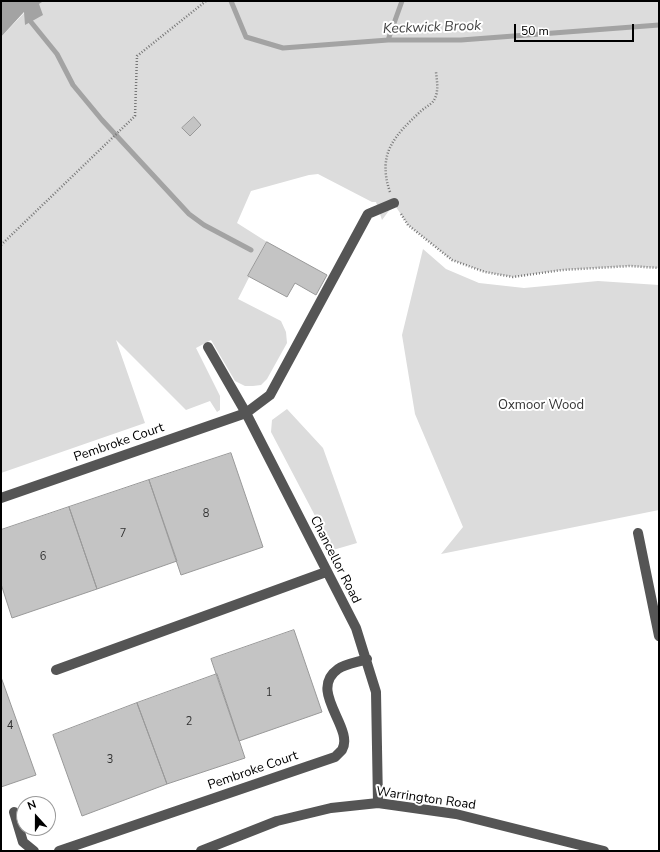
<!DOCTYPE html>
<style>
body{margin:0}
#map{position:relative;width:660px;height:852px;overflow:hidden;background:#fff;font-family:"Nunito Sans",sans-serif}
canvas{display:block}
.frame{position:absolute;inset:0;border:2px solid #000;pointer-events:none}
.north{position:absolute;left:16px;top:796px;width:40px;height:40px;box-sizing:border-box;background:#fff;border:1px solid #999;border-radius:50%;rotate:339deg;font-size:11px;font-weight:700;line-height:16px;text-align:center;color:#000}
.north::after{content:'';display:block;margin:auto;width:14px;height:18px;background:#000;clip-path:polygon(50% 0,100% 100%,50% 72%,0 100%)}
.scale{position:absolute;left:514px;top:24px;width:120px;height:18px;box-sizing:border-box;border:2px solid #000;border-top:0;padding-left:5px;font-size:12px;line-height:14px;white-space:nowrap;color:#000;-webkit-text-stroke:3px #fff;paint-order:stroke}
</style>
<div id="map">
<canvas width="660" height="852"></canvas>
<div class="frame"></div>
<div class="north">N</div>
<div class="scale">50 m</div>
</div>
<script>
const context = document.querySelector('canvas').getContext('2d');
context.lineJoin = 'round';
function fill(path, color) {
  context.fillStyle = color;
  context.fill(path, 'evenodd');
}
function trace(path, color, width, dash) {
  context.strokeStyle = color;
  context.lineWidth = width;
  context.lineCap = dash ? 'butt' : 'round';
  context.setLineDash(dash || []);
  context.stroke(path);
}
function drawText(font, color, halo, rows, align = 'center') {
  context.font = font + ' "Nunito Sans",sans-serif';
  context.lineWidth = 4;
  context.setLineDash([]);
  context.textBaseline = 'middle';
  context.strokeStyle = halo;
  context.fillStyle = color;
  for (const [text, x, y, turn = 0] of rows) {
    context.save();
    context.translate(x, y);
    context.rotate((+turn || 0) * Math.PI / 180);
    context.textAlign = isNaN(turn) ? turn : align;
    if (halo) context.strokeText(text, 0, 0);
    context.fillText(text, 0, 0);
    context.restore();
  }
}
fill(new Path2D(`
 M44,1h615v267l-29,-2 -68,4 -49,7 -28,-5 -33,-12 -44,-35 -14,-21 -12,16 -6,-18h-4l-54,-28 -9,1 -58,16 -14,32 30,19 -29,57 43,22 5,11 1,11 -20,36 -6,6 -8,1h-8l-10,-5 -24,-41 -15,8 24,48v14l-3,2 -7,-11 -24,9 -70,-70 29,83 -144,50v-436l24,-25v13l14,-21z
 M423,249l23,20 33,14 45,5 74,-7 61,4v225l-218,44 22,-27 -48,-113 -13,-79z
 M287,409l36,39 34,95 -24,7 -62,-118 1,-12z`), '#dcdcdc');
fill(new Path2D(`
 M1,1h43l-5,3 4,11 -18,10 -1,-13 -23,25z`), '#a3a3a3');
trace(new Path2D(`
 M231,1l15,36 37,11 105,-8h73l198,-15
 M31,22l26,32 16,31 29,35 87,94 15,11 47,25
 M388,40l14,-39`), '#a3a3a3', 5);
const building = new Path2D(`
 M194,117l7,8 -11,11 -8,-8z
 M267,242l60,33 -11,20 -21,-12 -8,14 -39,-21z
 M231,453l32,94 -82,28 -32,-95z
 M149,480l28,81 -80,28 -28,-82z
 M69,507l28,82 -85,29 -11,-34v-54z
 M294,630l28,82 -83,29 -28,-82z
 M217,674l28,84 -78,26 -30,-81z
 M1,677l35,98 -35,12z
 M137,703l30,81 -85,32 -29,-81z`);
fill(building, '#c4c4c4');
trace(building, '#999', 1);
trace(new Path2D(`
 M390,192c-13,-38 4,-56 30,-80 4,-4 12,-8 14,-12 5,-8 3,-19 2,-28
 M401,214l7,11 44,35 33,12 28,5 49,-7 68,-4 29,2
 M1,245l134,-129 2,-60 69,-55`), '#777', 2.5, [1, 2]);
trace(new Path2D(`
 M208,347l38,66 110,215 20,64 2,111
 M1,498l245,-85 24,-18 98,-181 26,-11
 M638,533l21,103
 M56,670l270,-98
 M14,812l9,30 11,9
 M59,851l276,-94c2,-2 5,-5 7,-7 13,-22 -35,-59 -4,-81 7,-5 20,-7 29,-10
 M201,851l76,-30 54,-13 47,-5 78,11 148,37`), '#555', 10);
drawText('11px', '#313131', null, [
 ["8",206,514],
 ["7",123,534],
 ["6",43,557],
 ["1",269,693],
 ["2",189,722],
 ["4",10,726],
 ["3",110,760]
]);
drawText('13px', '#333', '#fff', [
 ["Oxmoor Wood",541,406]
]);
drawText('13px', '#000', '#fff', [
 ["Pembroke Court",119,443,-19],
 ["Chancellor Road",335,560,63],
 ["Pembroke Court",253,771,-19],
 ["Warrington Road",426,799,8]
]);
drawText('italic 14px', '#444', '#fff', [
 ["Keckwick Brook",432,28,-2]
]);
</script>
